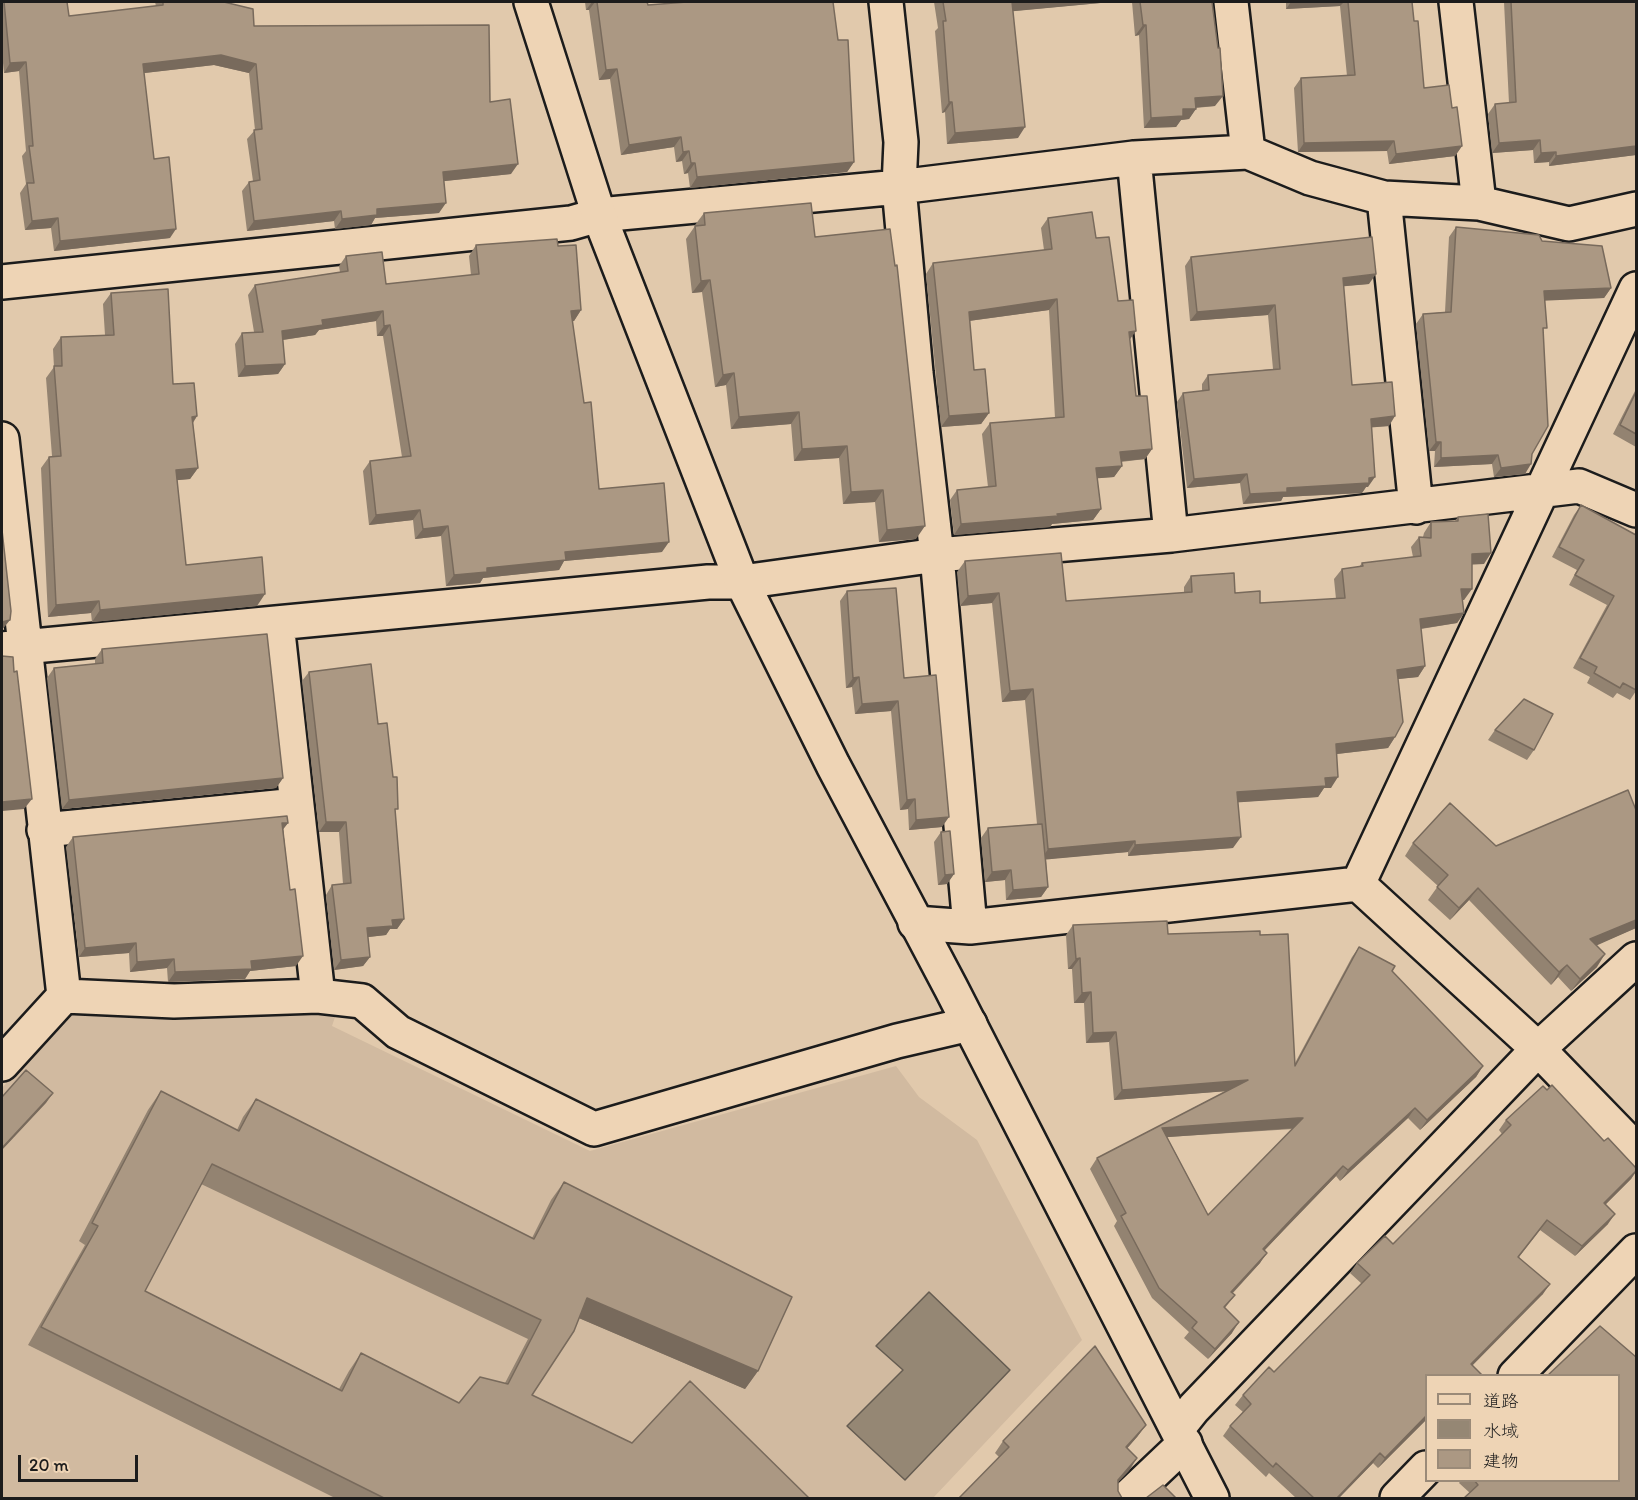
<!DOCTYPE html>
<meta charset="utf-8">
<style>
body{margin:0}
#map{position:relative;width:1638px;height:1500px;overflow:hidden;background:#e1c9ac;font-family:Itim,"Klee One",sans-serif}
canvas{display:block}
.frame{position:absolute;inset:0;border:3px solid #1c1c1c;pointer-events:none}
.legend{position:absolute;left:1425px;top:1374px;width:195px;height:108px;box-sizing:border-box;background:#eed4b5;border:2px solid #9a8a78;margin:0;padding:8px 10px;list-style:none;font-size:18px;color:#1c1c1c}
.legend li{display:flex;align-items:center;gap:12px;height:30px}
.legend b{width:30px;border:2px solid #9a8a78}
.scale{position:absolute;left:18px;top:1455px;width:120px;height:27px;box-sizing:border-box;border:3px solid #1c1c1c;border-top:0;padding-left:8px;font-size:18px;line-height:21px;white-space:nowrap;color:#1c1c1c;-webkit-text-stroke:4px #eed4b5;paint-order:stroke}
</style>
<div id="map">
<canvas width="1638" height="1500"></canvas>
<div class="frame"></div>
<ul class="legend">
<li><b style="height:8px;background:#eed4b5"></b>道路</li>
<li><b style="height:16px;background:#958774"></b>水域</li>
<li><b style="height:16px;background:#ab9883"></b>建物</li>
</ul>
<div class="scale">20 m</div>
</div>
<script>
const context = document.querySelector('canvas').getContext('2d');
context.lineJoin = 'round';
function fill(path, color) {
  context.fillStyle = color;
  context.fill(path, 'evenodd');
}
function trace(path, color, width, dash) {
  context.strokeStyle = color;
  context.lineWidth = width;
  context.lineCap = dash ? 'butt' : 'round';
  context.setLineDash(dash || []);
  context.stroke(path);
}
fill(new Path2D(`
 M70,1012l266,2 -4,12 258,125 306,-85 23,31 58,43 105,200 -149,158h-931v-410z`), '#d1baa0');
const water = new Path2D(`
 M929,1292l81,78 -105,110 -58,-54 56,-56 -27,-24z`);
fill(water, '#958774');
trace(water, '#655c51', 1.5);
const street = new Path2D(`
 M886,2l15,140 -2,45 17,186 21,182 33,372
 M1231,2l17,150
 M1456,2l23,201
 M1134,158l37,377
 M1384,198l32,309
 M2,282l569,-59 28,-8 300,-28 235,-29 114,-6 62,26 74,20 95,5 90,21 67,-15
 M2,439l62,557 -62,68
 M277,623l41,373
 M2,649l706,-67h34l195,-27 234,-20 408,-49 57,24
 M44,830l253,-25
 M1358,884l278,-595
 M915,923l55,4 388,-43 180,165 98,101
 M64,996l110,5 144,-5 44,5 36,31 196,97 303,-88 73,-17
 M1515,1376l121,-125
 M1178,1428l16,-20 344,-359 98,-90
 M1127,1498l58,-55
 M1397,1498l29,-30`);
const secondary = new Path2D(`
 M531,2l68,213 143,367 91,183 118,223 261,510`);
trace(street, '#1c1c1c', 38);
trace(secondary, '#1c1c1c', 38);
trace(street, '#eed4b5', 33);
trace(secondary, '#eed4b5', 33);
fill(new Path2D(`
 M2,2h65l2,14 87,-10 -1,-4h69l30,24 236,76 21,72 -67,7 -5,32 -64,5 -4,7 -36,4 -1,-8 -87,10 -5,-40 7,-9 4,-1 -6,-42 8,-9 -6,-57 -35,-8 -70,8 10,86 16,79 -116,13 -3,-23 -26,2 -5,-37 6,-9 -4,-28 4,-5 -7,-80 -15,2 -2,-20z
 M585,2h62l1,3 206,157 -7,10 -157,16 -2,-15 -4,1 -2,-13 -6,1 -2,-15 -53,8 -11,-76 -11,1 -10,-70h-3z
 M934,2h177l-98,9 5,127 -71,6 -2,-32 -3,1 -7,-82 3,-3z
 M1132,2h80l3,104 -19,2 -7,11 -8,1 -5,7 -32,1 -5,-93 -4,1z
 M1286,2h126l2,19 10,67 28,20 10,38 -7,10 -66,8 -2,-13 -89,1 -4,-64 7,-10 46,-2 -7,-70 -54,3z
 M1504,2h132v153l-87,11v-4l-15,1 -1,-13 -41,3 -4,-39 7,-10 14,-1z
 M704,213l111,24 101,302 -37,3 -4,-40 -32,2 -4,-46 -45,3 -3,-37 -60,5 -5,-44 -11,2 -13,-95 -10,1 -6,-54 9,-13v-1z
 M1048,218l48,20 22,63 12,39 6,56 16,53 -7,10 -24,3 1,4 -8,11 -17,1 4,31 -8,11 -41,4 -2,3 -96,8 -4,-35 7,-10 31,-3 -6,-53 8,-11 65,-5 -6,-108 -80,11 5,49 15,43 -8,11 -40,3 -15,-153 7,-11 111,-13 -3,-22z
 M1456,227l86,14 69,47 -7,10 -59,2 -2,33 -11,121 -7,20 -31,3 -2,-13 -58,3 1,-16h-6l-13,-127 7,-10 22,-2 4,-75z
 M476,245l82,1 23,64 -7,11h-2l12,82 15,86 63,63 -98,9 -5,9 -76,8 -3,5 -34,3 -5,-50 -26,3 -2,-19 -44,5 -6,-54 7,-10 32,-4 -19,-121h-6l-1,-15 -57,9 -4,5 -32,5 2,24 -7,10 -40,3 -3,-33 7,-11 12,-1 -6,-37 7,-10 85,-13 -1,-6 7,-10 40,28 85,-9 -2,-19z
 M1191,257l178,27 -26,2 9,99 37,41 -17,1 -4,60h-2l-4,6 -79,4 -2,4 -38,3 -3,-21 -53,5 -10,-86 6,-9 19,-2v-7l6,-9 65,-6 -5,-54 -78,6 -5,-55z
 M111,293l62,91 24,32 -4,7 5,45 -8,11 -13,1 9,85 71,41 -165,16 -1,-9 -43,4 -7,-149 8,-11 3,-1 -6,-78 8,-11 -1,-18 8,-12 44,-2 -2,-31z
 M1636,389v58l-23,-13z
 M1581,505l55,30v156l-6,9 -13,-7 -4,5 -26,-15 3,-6 -17,-9 34,-63 -38,-20 8,-15 -25,-13 22,-42z
 M1458,517l26,47h-12l-8,36h-2l2,13 -7,10 -36,6 4,37 -7,11 -20,2 -3,58 -7,11 -51,6 -6,34h-7l-6,9 -80,5 -5,46 -105,8v-4l-82,7 2,28 -7,10 -35,3 -1,-20 -20,2 -4,-44 7,-10 49,-4 -12,-124 -23,2 -10,-99 -32,3 -3,-34 8,-11 101,40 118,-8v-6l7,-11 69,27 76,-4 -2,-20 8,-10 17,-2 3,-4 51,-6 -2,-10 8,-10h4l1,-4 7,-11 24,-1z
 M847,591l57,87 38,149 -33,3 -1,-21 -8,1 -9,-99 -36,3 -3,-27 -6,1 -6,-87z
 M102,649l181,129 -7,10 -214,21 -15,-131 7,-10 41,-4v-5z
 M309,672l69,52 17,88 9,107 -7,10h-7l-4,6 -18,2 2,20 -7,9 -29,4 -8,-75 6,-10 11,-1 -4,-52h-20l-17,-151z
 M1495,730l39,20 -7,10 -39,-20z
 M1636,810v118l-40,17 1,22 -26,24 -13,-14 -7,8 -82,-85 -19,20 -22,-20 10,-14 -33,-30 8,-13 83,3z
 M288,823l-5,6 13,137 -46,5 -5,8 -77,3 -1,-14 -37,4 -1,-19 -50,4 -13,-110 7,-10z
 M941,832l13,42 -7,10 -9,1 -4,-43z
 M1073,925l95,9 92,1 35,128 57,-106 7,-10 33,24 91,95 -7,11 -56,53 -12,-12 -68,63 -4,-5 -43,44 -28,30 -5,13 -27,30 2,2 -10,13 7,25 -24,26 -24,-21 5,-6 -37,-34 -38,-72 3,-5 -27,-52 7,-11 129,-67 -112,9 -5,-58 -23,1 -2,-40h-10l-2,-34h-4l-2,-34zM1293,1129l-85,86 -41,-78z
 M1547,1090l57,51 32,27v4l-5,7 -26,26 3,19 -33,32 -35,-26 -21,27 24,37 -117,82v45v-1l-48,48 -5,-5 -34,35h-43l-27,-25 -3,4 -43,-41 7,-10 13,-14 -8,-7 8,-10 31,-23 88,-88 -12,-11 7,-10 36,-19 109,-110 -3,-4 7,-10z
 M161,1091l76,39 6,-13 13,-18 276,139 19,-38 13,-18 194,189 -13,18 -166,-71 -47,77 100,48 177,55h-474l-307,-153 57,-100 -6,-4 69,-131zM201,1184l327,155 -23,44 -46,20 -98,-50 -12,18 -10,18 -194,-98z
 M1600,1326l36,31v141h-172l6,-5 -11,-10 2,-3h157v-104h-71z
 M1146,1425l-9,12 -10,11 2,23 -130,-14 -4,-4 8,-12z`), '#938371');
fill(new Path2D(`
 M592,2h3l-6,8h-3z
 M1012,2h99l-106,10z
 M1291,2h53l-4,4 -54,3z
 M1143,25h3l-7,10 -4,1z
 M221,55l35,9 -7,9 -35,-8 -78,9 7,-10z
 M26,62l-7,9 -15,2 6,-10z
 M617,69l-7,10 -11,1 7,-10z
 M1223,96l-8,10 -27,2 7,-10z
 M949,102h3l-7,10 -3,1z
 M1183,109h13l-7,10 -8,1 -5,7 -32,1 7,-10z
 M1025,127l-7,11 -71,6 8,-11z
 M681,137l-7,10 -53,8 8,-10z
 M1540,140l-7,10 -41,3 7,-10z
 M1394,141l-7,10 -89,1 6,-9z
 M1462,146l-7,10 -66,8 7,-10z
 M1636,146v9l-87,11 7,-10z
 M689,151l-7,10 -6,1 7,-10z
 M1556,152l-7,10 -15,1 7,-10z
 M854,162l-7,10 -157,16 7,-11z
 M691,163h4l-7,10 -4,1z
 M518,164l-7,10 -75,8 7,-10z
 M446,203l-7,10 -64,5 -4,7 -36,4 7,-10 35,-10z
 M341,211l-7,10 -87,10 7,-10z
 M58,218l-7,10 -26,2 7,-9z
 M176,229l-6,9 -116,13 6,-10z
 M1376,274l-7,10 -33,3 7,-9z
 M710,280l-8,12 -10,1 9,-12z
 M1611,288l-7,10 -66,3 6,-10z
 M1057,299l-8,11 -88,12 8,-10z
 M1275,305l-7,10 -78,6 7,-9z
 M581,310l-7,11 -10,1 7,-11z
 M383,311l-7,10 -57,9 -4,5 -40,6 7,-10 40,-11z
 M390,325l-7,11h-6l7,-10z
 M1136,331l-8,11 1,-10z
 M285,364l-7,10 -40,3 7,-11z
 M734,373l-8,12 -11,2 8,-12z
 M799,412l-8,12 -60,5 8,-12z
 M989,413l-8,11 -40,3 8,-11z
 M197,416l-8,12 3,-11z
 M1395,416l-6,10 -24,2 6,-9z
 M1436,442h5l-6,9h-6z
 M847,446l-8,12 -45,3 8,-12z
 M1152,449l-7,10 -32,3 7,-10z
 M1498,455l-6,9 -58,3 7,-9z
 M1531,464l-6,10 -31,3 7,-9z
 M1122,466l-8,11 -25,2 7,-11z
 M198,468l-8,11 -22,2 8,-11z
 M1247,474l-7,9 -53,5 7,-9z
 M1375,477l-7,10h-2l-4,6 -79,4 -2,4 -38,3 7,-10 37,-6z
 M883,490l-8,12 -32,2 8,-12z
 M1101,509l-8,11 -41,4 -2,3 -96,8 7,-11z
 M420,510l-7,10 -44,5 7,-10z
 M448,526l-7,10 -26,3 8,-10z
 M925,526l-9,13 -37,3 8,-12z
 M669,542l-7,10 -98,9 -5,9 -76,8 -3,5 -34,3 8,-11 111,-23z
 M1491,553l-7,11 -20,1 8,-11z
 M1461,589h11l-8,11h-11z
 M999,593l-7,10 -32,3 8,-10z
 M265,594l-8,12 -165,16 8,-12z
 M99,601l-8,12 -43,4 8,-12z
 M1464,613l-7,10 -45,7 8,-11z
 M10,620l-8,10v-8z
 M1425,666l-7,11 -29,3 8,-10z
 M859,677l-7,10 -6,1 7,-10z
 M1033,689l-8,11 -23,2 8,-11z
 M898,701l-7,10 -36,3 7,-10z
 M1395,737l-7,11 -60,7 8,-11z
 M1338,777l-7,11h-7l-6,9 -89,6 8,-11 88,-14z
 M283,778l-7,10 -214,21 7,-9z
 M32,799l-8,10 -22,2v-9z
 M915,799l-7,10 -8,1 7,-10z
 M949,817l-7,10 -33,3 7,-10z
 M326,822h20l-7,10h-20z
 M282,823h6l-7,9z
 M1241,837l-8,11 -105,8 7,-11z
 M1135,841l-7,11 -87,8 7,-11z
 M1011,870l-6,10 -20,2 7,-10z
 M954,874l-7,10 -9,1 7,-10z
 M1048,887l-7,10 -35,3 7,-10z
 M1478,888l-9,12 -19,20 9,-12z
 M404,919l-7,10h-7l-4,6 -26,3 7,-10 25,-8z
 M1636,920v8l-54,24 8,-13z
 M136,943l-7,10 -50,4 6,-9z
 M1605,954l-8,13 -26,24 9,-12z
 M303,956l-7,10 -46,5 -5,8 -77,3 7,-10 76,-11z
 M370,957l-7,9 -29,4 7,-10z
 M1080,958l-8,11h-4l8,-10z
 M174,959l-7,9 -37,4 7,-10z
 M1567,965l-9,12 -7,8 8,-13z
 M1091,992l-7,11h-10l8,-10z
 M1116,1032l-7,10 -23,1 7,-10z
 M1483,1066l-7,11 -56,53 7,-10z
 M1248,1080l-7,10 -127,10 8,-10z
 M53,1093l-7,10 -44,47v-2z
 M1415,1108l-7,10 -68,63 8,-11z
 M1303,1118l-7,10 -141,10 7,-10z
 M1343,1166l-7,10 -80,83 7,-10z
 M1636,1171l-5,8 -34,34 7,-10z
 M1615,1214l-7,10 -33,32 7,-10z
 M1267,1253l-7,10 -36,39 7,-10z
 M1550,1284l-7,10 -79,80 7,-10z
 M587,1298l171,73 -13,18 -171,-73z
 M1239,1322l-7,11 -24,26 7,-10z
 M1426,1416v4l-48,48 7,-10z
 M1146,1425l-9,12 -19,22 8,-12z
 M1380,1453l-7,10 -34,35h-2z
 M1137,1458l-8,13 -20,21 9,-12z`), '#786a5c');
const building = new Path2D(`
 M4,2h63l2,14 94,-11v-3h61l29,7 1,17 235,-1 1,77 20,-3 8,65 -75,8 3,31 -69,6v6l-35,4 -1,-8 -87,10 -5,-39 11,-2 -6,-50 8,-1 -6,-65 -35,-9 -78,9 11,95 15,-2 7,72 -116,12 -2,-23 -26,3 -5,-38h7l-5,-37h4l-7,-84 -16,1z
 M597,2h50l1,3 39,-3h146l5,38h10l6,122 -157,15 -2,-14h-4l-2,-12 -6,1 -2,-15 -52,8 -12,-76 -11,1z
 M943,2h69l13,125 -70,6 -3,-31h-3l-6,-81h3z
 M1140,2h72l6,46h2l3,48 -28,2 1,11h-13v7l-32,2 -5,-93h-3z
 M1348,2h64l2,19h4l6,67 25,-3 3,23 5,-1 5,39 -66,8 -2,-13 -90,2 -3,-65 54,-3z
 M1511,2h125v144l-80,10v-4l-15,1 -1,-13 -41,3 -4,-39 21,-2z
 M811,203l4,34 75,-8 5,37 2,-1 28,261 -38,4 -4,-40 -32,2 -4,-46 -45,3 -3,-37 -60,5 -5,-44 -11,2 -13,-95 -9,1 -6,-55 10,-1 -1,-12z
 M1092,212l4,26 13,-1 9,64 15,-1 3,31 -7,1 7,64h11l5,53 -32,3 2,14 -26,2 5,41 -44,5 1,2 -97,8 -4,-34 39,-4 -6,-63 74,-6 -7,-118 -88,13 5,58 11,-1 4,44 -40,3 -16,-153 119,-14 -4,-31z
 M1456,227l83,8 3,6 60,5 9,42 -67,3 3,37h-4l5,98 -16,28 -1,10 -30,4 -3,-13 -57,3v-16h-5l-13,-128 28,-2z
 M1372,237l4,37 -33,4 9,107 40,-3 3,34 -24,3 4,58 -6,1v5l-82,5v4l-37,2 -3,-20 -53,5 -11,-86 26,-3 -1,-15 72,-6 -5,-64 -78,7 -6,-55z
 M557,239l1,7 18,-1 5,65 -10,1 13,92 7,-1 8,87 65,-6 5,59 -104,10 1,8 -79,8v4l-33,3 -6,-49 -25,3 -3,-19 -44,5 -6,-54 41,-5 -21,-131 -6,1 -1,-15 -61,9 1,5 -41,6 3,33 -40,2 -3,-33 21,-1 -8,-47 93,-14 -2,-15 36,-4 4,32 93,-10 -3,-29z
 M168,289l5,95 21,-1 3,33 -5,1 6,51 -22,2 10,95 76,-8 3,37 -165,16 -1,-9 -43,4 -7,-148 12,-1 -7,-90h8l-1,-29 53,-2 -3,-42z
 M1636,392v42l-16,-9z
 M1581,505l55,30v155l-13,-7 -3,5 -26,-15 3,-6 -17,-9 34,-62 -39,-21 9,-15 -25,-13z
 M1488,514l3,39 -19,1v35h-11l3,24 -44,6 5,47 -28,4 6,52 -8,15 -59,7 2,33 -13,1 1,8 -89,6 4,45 -106,8v-4l-87,8 -15,-160 -23,2 -11,-98 -31,3 -3,-35 96,-8 5,48 126,-9 -1,-16 43,-3 1,20 25,-2v12l85,-5 -3,-29 21,-3 -1,-3 59,-7 -2,-19 12,1v-16l27,-1v-4z
 M2,530l9,81 -1,9 -8,2z
 M896,588l8,90 32,-3 13,142 -33,3 -1,-21 -8,1 -9,-99 -36,3 -3,-27 -6,1 -6,-87z
 M267,634l16,144 -214,22 -15,-132 49,-5 -1,-14z
 M2,656l11,1 1,15 3,-1 15,128 -30,3z
 M371,664l7,60 9,-1 6,54h4l1,32h-3l9,110 -12,1 1,6 -26,2 3,29 -29,3 -9,-75 19,-2 -5,-61h-20l-17,-150z
 M1524,699l29,15 -19,36 -39,-20z
 M1628,790l8,20v110l-46,19 15,15 -25,25 -13,-14 -8,7 -81,-84 -19,20 -22,-21 11,-12 -35,-32 37,-40 46,43z
 M287,816l1,7h-6l8,67 5,-1 8,67 -52,5 1,8 -77,3 -1,-13 -37,3 -1,-19 -51,5 -12,-111z
 M1042,824l6,63 -35,3 -2,-20 -19,2 -4,-44z
 M950,831l4,43 -9,1 -4,-43z
 M1167,921l1,13 92,-3v4l28,-1 7,132 64,-119 36,19 -3,5 91,95 -56,54 -12,-12 -67,62 -5,-4 -43,44 -37,39 4,4 -36,39 4,3 -11,12 15,15 -24,27 -23,-21 5,-6 -38,-34 -38,-72 5,-3 -29,-55 151,-78 -126,10 -6,-58 -23,1 -2,-41 -9,1 -2,-35 -4,1 -3,-34zM1298,1118h5l-95,97 -46,-87z
 M26,1070l27,23 -51,55v-51z
 M1552,1085l52,56 4,-3 28,30v3l-32,32 11,11 -33,32 -35,-26 -29,37 32,27 -79,80 12,12h-57v40l-41,42 -5,-5 -43,45h-23l-38,-35 -3,4 -43,-41 21,-22 -8,-9 26,-28 5,5 96,-97 -13,-12 28,-27 8,8 118,-119 -5,-5 37,-34 4,4z
 M161,1091l78,40 17,-32 278,140 30,-57 228,115 -34,74 -171,-73 -13,33 -42,64 100,48 58,-62 119,117h-425l-343,-171 57,-101 -6,-3zM212,1164l329,156 -33,64 -28,-7 -21,26 -98,-50 -19,38 -197,-100z
 M1600,1326l36,31v141h-172l14,-13 -4,-5h144v-104h-71z
 M1095,1346l51,79 -20,22 11,11 -19,22v11l4,7h-163l50,-51 -6,-6z
 M1163,1485l13,13h-30z`);
fill(building, '#ab9883');
trace(building, '#786a5c', 1.5);
</script>
